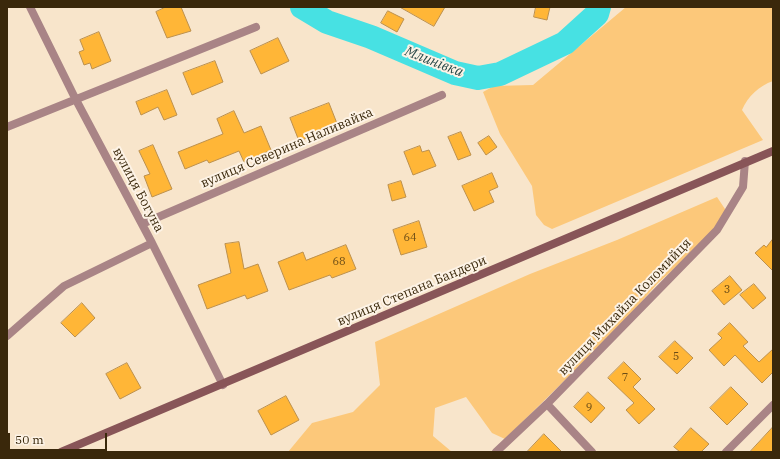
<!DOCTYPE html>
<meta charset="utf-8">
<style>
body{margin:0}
#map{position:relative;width:780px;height:459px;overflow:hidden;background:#f8e5cb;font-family:"IBM Plex Serif",serif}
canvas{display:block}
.frame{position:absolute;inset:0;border:8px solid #3a280b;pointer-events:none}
.scale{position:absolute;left:8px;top:433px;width:99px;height:18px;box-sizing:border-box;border:2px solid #3a280b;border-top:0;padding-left:5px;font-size:12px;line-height:14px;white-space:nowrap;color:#3a280b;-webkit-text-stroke:3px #fdf3e6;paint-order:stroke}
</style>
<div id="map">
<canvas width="780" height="459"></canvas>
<div class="frame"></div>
<div class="scale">50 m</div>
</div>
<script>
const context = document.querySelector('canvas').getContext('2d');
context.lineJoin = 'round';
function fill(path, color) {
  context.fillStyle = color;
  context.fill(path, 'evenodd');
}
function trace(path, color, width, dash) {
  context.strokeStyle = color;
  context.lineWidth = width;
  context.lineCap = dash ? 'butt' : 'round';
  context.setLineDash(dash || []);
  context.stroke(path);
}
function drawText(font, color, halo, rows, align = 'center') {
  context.font = font + ' "IBM Plex Serif",serif';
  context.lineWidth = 4;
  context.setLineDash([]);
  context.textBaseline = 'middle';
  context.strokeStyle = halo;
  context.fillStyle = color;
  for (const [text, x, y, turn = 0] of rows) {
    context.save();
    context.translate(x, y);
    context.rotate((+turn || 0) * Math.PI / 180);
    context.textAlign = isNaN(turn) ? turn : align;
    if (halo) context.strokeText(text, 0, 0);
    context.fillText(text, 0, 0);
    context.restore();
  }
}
fill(new Path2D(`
 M626,7h147v74c-14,5 -25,15 -31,29l21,30 -211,89 -8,-4 -8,-10 -4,-29 -32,-52 -17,-42 11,-6 39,-1z
 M717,197l10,15 -10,18 -60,54 -32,37 -120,118 -13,-6 -26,-36 -31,11 -2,28 19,16h-164l24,-29 41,-11 27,-27 -5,-43 155,-68 87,-34z`), '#fcc87a');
trace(new Path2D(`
 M302,7l25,15 44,15 84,36 23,5 22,-4 65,-31 32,-29 2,-7`), '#47e1e3', 24);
const building = new Path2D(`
 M166,7h15l10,24 -24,7 -11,-26z
 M400,7h45l-11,19z
 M536,7h14l-3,13 -13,-3z
 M388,11l16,8 -7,13 -16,-9z
 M99,32l12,29 -19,8 -2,-6 -6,2 -5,-13 5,-2 -4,-10z
 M278,38l11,23 -28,13 -11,-23z
 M215,61l8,21 -31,13 -9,-22z
 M167,90l10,25 -13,5 -6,-13 -17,8 -5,-13z
 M329,103l9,23 -39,15 -9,-23z
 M234,111l10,22 17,-7 10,24 -27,12 -5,-11 -30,12 -2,-3 -22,9 -7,-17 45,-18 -6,-15z
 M461,132l10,23 -13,5 -10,-23z
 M489,136l8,11 -11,8 -8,-12z
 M153,145l19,44 -20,8 -8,-21 6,-2 -11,-23z
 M420,146l2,6 7,-2 7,16 -23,9 -9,-23z
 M492,173l6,14 -9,4 5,11 -20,9 -12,-25z
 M401,181l5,16 -14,4 -4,-16z
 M419,221l8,26 -26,8 -8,-25z
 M773,239v32l-18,-18 9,-8 2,2z
 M239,242l5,27 14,-5 10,27 -21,8 -2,-4 -38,14 -9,-24 33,-12 -6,-29z
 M346,245l10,24 -24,9 -2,-3 -41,15 -11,-28 25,-10 3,8z
 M730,276l12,14 -18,15 -12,-14z
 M754,284l12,14 -13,11 -13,-14z
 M82,303l13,15 -20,19 -14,-14z
 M730,323l18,19 -5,4 16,16 14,-13v23l-11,11 -27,-28 -11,11 -15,-16 13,-12 -4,-4z
 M675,341l18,17 -16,16 -18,-17z
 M624,362l17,17 -8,8 22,22 -16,15 -13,-14 8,-7 -26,-25z
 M127,363l14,25 -21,11 -14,-25z
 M731,387l17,17 -21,21 -17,-17z
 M588,392l17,16 -14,15 -17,-16z
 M286,396l13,24 -28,15 -13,-24z
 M773,427v25h-23z
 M691,428l18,16 -8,8h-21l-6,-5z
 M544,434l18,18h-35z`);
fill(building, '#ffb637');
trace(building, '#bc904d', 1);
trace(new Path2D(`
 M30,7l45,91 77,145 71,142
 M7,127l249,-100
 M142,224l300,-129
 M7,336l57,-50 88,-43
 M547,404l45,48
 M496,452l51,-48 170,-174 26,-43 2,-26
 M726,452l47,-47`), '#a98486', 8);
trace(new Path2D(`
 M61,452l712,-301`), '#885558', 8);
drawText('11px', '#6b4c16', null, [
 ["64",410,238],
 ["68",339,262],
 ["3",727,290],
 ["5",676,357],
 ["7",625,378],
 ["9",589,408]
]);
drawText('13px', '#3a280b', '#fdf3e6', [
 ["вулиця Северина Наливайка",287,148,-23],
 ["вулиця Богуна",138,190,62],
 ["вулиця Степана Бандери",412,291,-23],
 ["вулиця Михайла Коломийця",625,307,-46]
]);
drawText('italic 14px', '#294949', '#fdf3e6', [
 ["Млинівка",434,62,21]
]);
</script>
